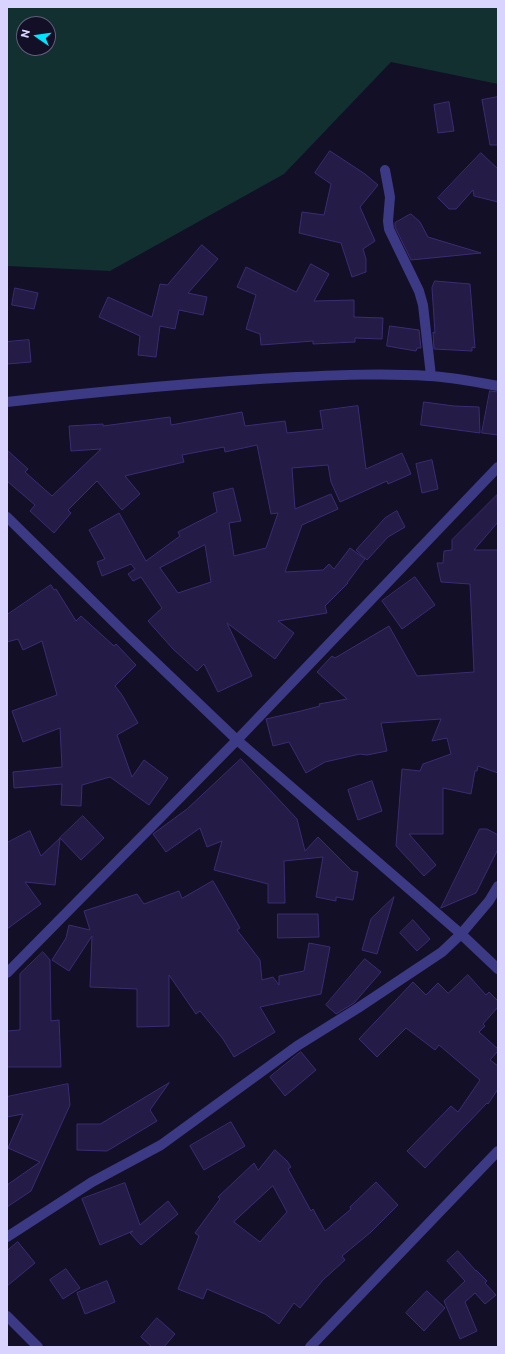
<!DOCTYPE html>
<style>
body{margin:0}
#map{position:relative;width:505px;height:1354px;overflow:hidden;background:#130f26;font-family:Commissioner,sans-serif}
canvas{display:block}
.frame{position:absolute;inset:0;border:8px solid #d9d4ff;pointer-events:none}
.north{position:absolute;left:16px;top:16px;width:40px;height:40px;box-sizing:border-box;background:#130f26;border:1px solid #625e7d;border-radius:50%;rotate:283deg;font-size:11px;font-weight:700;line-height:16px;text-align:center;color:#d9d4ff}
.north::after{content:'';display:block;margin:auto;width:14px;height:18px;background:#00e5ff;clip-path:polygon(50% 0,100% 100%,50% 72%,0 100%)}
</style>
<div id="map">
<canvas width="505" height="1354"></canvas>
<div class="frame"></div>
<div class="north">N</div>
</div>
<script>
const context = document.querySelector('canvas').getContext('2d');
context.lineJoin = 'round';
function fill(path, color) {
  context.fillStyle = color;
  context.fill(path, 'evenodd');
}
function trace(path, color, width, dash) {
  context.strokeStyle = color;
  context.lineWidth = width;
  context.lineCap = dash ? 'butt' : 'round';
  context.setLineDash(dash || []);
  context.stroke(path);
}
fill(new Path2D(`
 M7,7h491v77l-107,-22 -107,112 -174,97 -103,-5zM24,24h24v24h-24z`), '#12302f');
const building = new Path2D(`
 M498,97v48h-8l-8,-45z
 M449,102l5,29 -16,2 -4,-28z
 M330,151l35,23 13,11 -18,22 15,34 -12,8 3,10v13l-14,5 -11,-34 -42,-10 3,-21 22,3 7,-31 -16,-11z
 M481,153l17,16v33l-24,-6 -1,-6 -17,19h-7l-11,-11z
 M411,214l9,8 8,15 53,16 -70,7 -16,-33v-4z
 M202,245l16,14 -30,34 19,4 -4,18 -24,-5 -4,19 -15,-3 -4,31 -18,-2 2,-19 -41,-19 9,-20 44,20 8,-33 7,1z
 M311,264l18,10 -15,27 40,-1v17l29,1 -1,21 -27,-1v4l-42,2v-3l-52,4 -1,-11 -14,-5 10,-34 -19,-8 9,-20 50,25z
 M435,281l35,3 5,64 -3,-1v4l-38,-2 -1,-17 2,1 -3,-45z
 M15,288l23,5 -4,16 -22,-4z
 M390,326l29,4 2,18h-4l-1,3 -29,-5z
 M29,340l2,22 -24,2v-22z
 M490,391l8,1v43l-16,-2z
 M424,402l30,4 25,1 1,26 -59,-8z
 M358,406l8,63 36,-16 9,21 -23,10 -1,-3 -47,21 -9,-20 -3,-17 -36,3 3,41 36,-15 7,15 -36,16 -17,47 38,-2 6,-6 5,5 16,-21 15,11 -18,24h1l-23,23 2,7 -49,8 16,12 -19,26 -48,-36 25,53 -34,16 -14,-28 -7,7 -24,-22 -25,-28 14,-13 -21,-31 -8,4 -5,-7 7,-5 -4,-5 -29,12 -5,-14 8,-3 -16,-29 30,-17 27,48 34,-25 -2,-4 39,-20 -4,-19 20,-5 8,33 -12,2 5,33 32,-8 12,-35 -7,1 -14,-69 -32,7 -1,-5 -42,8 2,7 -59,14 15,18 -18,16 -25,-29 -29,29 3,3 -17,20 -24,-22 5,-6 -28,-24v-31l21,19 -3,3 27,24 49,-47 -30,2 -2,-25 34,-2v2l67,-9 1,8 71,-13 3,14 40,-5 2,12 36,-4 -3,-18zM205,545l6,37 -33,11 -18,-25z
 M432,460l6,29 -16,4 -6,-29z
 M497,495l1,27 -24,28h24v223l-20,-7 -1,5h-2l-4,23 -28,-6v46h-34l27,31 -12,11 -28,-30 6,-77 18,2 3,-7 28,-10 -4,-16 -15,3 9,-22 -60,4 6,28 -20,4 -7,-1 -35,8 -19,11 -17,-31 -16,4 -7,-27 35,-8 19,-5 -1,-2 28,-5 -30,-27 15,-16 3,2 54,-32 28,50 57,-4 -4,-88 -29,-2 -4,-19h6l1,-12 8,-1v-10z
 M397,511l8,16 -17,10 -21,23 -11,-10 29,-32z
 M415,577l20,28 -33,24 -20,-28z
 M51,585l3,5 2,-1 20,32 5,-5 33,30 2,-2 20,21 -21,21 7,9 16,28 -21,12 15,42 12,-17 24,18 -19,27 -39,-28 -28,8 -1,21 -20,-1 1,-21 -48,4 -1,-16 49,-5 -2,-39 -37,14 -11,-31 45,-16 -15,-54 -19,9 -5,-11 -11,3v-27z
 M241,759l56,60 8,32 13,-14 34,34 6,1 -5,28 -17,-3v4l-20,-4 7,-40 -39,4 1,42h-17v-19l-54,-14 8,-29 -15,6 -7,-19 -34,24 -13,-18 34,-25z
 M372,781l10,30 -24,9 -10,-30z
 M83,816l21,22 -23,22 -21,-22z
 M480,829h7l11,6v14l-22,44 -35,15z
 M30,831l11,25 19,-18 -5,47 -30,-3 16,22 -34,25v-86z
 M213,881l27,47 -3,2 23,30 2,20 11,-3 6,8v-9l25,-5 5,-28 21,4 -9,47 -61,13 15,25 -41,25 -11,-18 -23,-28 -4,3 -27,-39v51l-32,1v-38l-47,-2 2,-51 -23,35 -17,-11 14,-22 3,-13 21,5 -6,-19 53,-17 7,10 35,-13 3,7z
 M394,897l-17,57 -15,-4 9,-31z
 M278,914h40l1,23 -41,1z
 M413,920l17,19 -13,12 -17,-18z
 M43,952l7,8 1,61 8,-1 2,47h-54v-36l13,-1v-56z
 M365,959l16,13 -27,31 -18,11 -10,-9z
 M468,975l18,20 3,-3 9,9v6l-15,17 2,2 -6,6 19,17v2l-8,9 8,6v23l-10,15 -1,-1 -62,65 -18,-17 44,-45 7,6 22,-32 -41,-35 -4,5 -29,-22 -29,29 -18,-18 54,-57 13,13 12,-12 10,10z
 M301,1052l15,18 -31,26 -15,-19z
 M169,1083l-19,27 7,11 -50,30 -30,-1v-26h23z
 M68,1084l2,21 -39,86 -24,16v-22l33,-23 -32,-14 15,-34 -16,3v-20z
 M231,1122l14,24 -41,24 -14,-24z
 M275,1150l12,11 4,6 -3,2 23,42 2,-2 12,22 26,-22 -1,-2 26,-25 22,23 -27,27 -29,24 3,4 -22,20 -23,28 -6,-5 -15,21 -14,-10 -58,-25 -4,10 -25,-10 21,-53 -4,-3 25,-34 -2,-2 36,-34 4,7zM273,1186l14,26 -27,30 -26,-20z
 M125,1183l15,42 28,-24 10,13 -37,31 -11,-12 3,-2 -33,14 -18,-46z
 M18,1242l17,21 -28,23v-35z
 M458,1251l18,20v-1l11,11 -2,2 11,12 -11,9 -10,-11 -10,9 12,29 -17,8 -16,-38 21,-20 -18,-20z
 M66,1269l14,19 -17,11 -13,-19z
 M107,1281l8,21 -30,12 -8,-21z
 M427,1291l18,17 -21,23 -18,-18z
 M157,1318l18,16 -11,13h-12l-11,-10z`);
fill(building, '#241b47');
trace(building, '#3b2d73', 1);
trace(new Path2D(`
 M385,170l5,27 -2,24 1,8 30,62 4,14 8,71
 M7,402c96,-11 192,-20 289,-25 44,-2 89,-4 133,-1 23,1 46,6 69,10
 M7,517l119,117 111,106 224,194 37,35
 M7,973l230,-233 261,-273
 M7,1237l85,-55 69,-37 136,-99 61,-38 84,-56 19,-18 28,-33 9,-15
 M7,1316l31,31
 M310,1347l188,-196`), '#3d3a85', 10);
</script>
